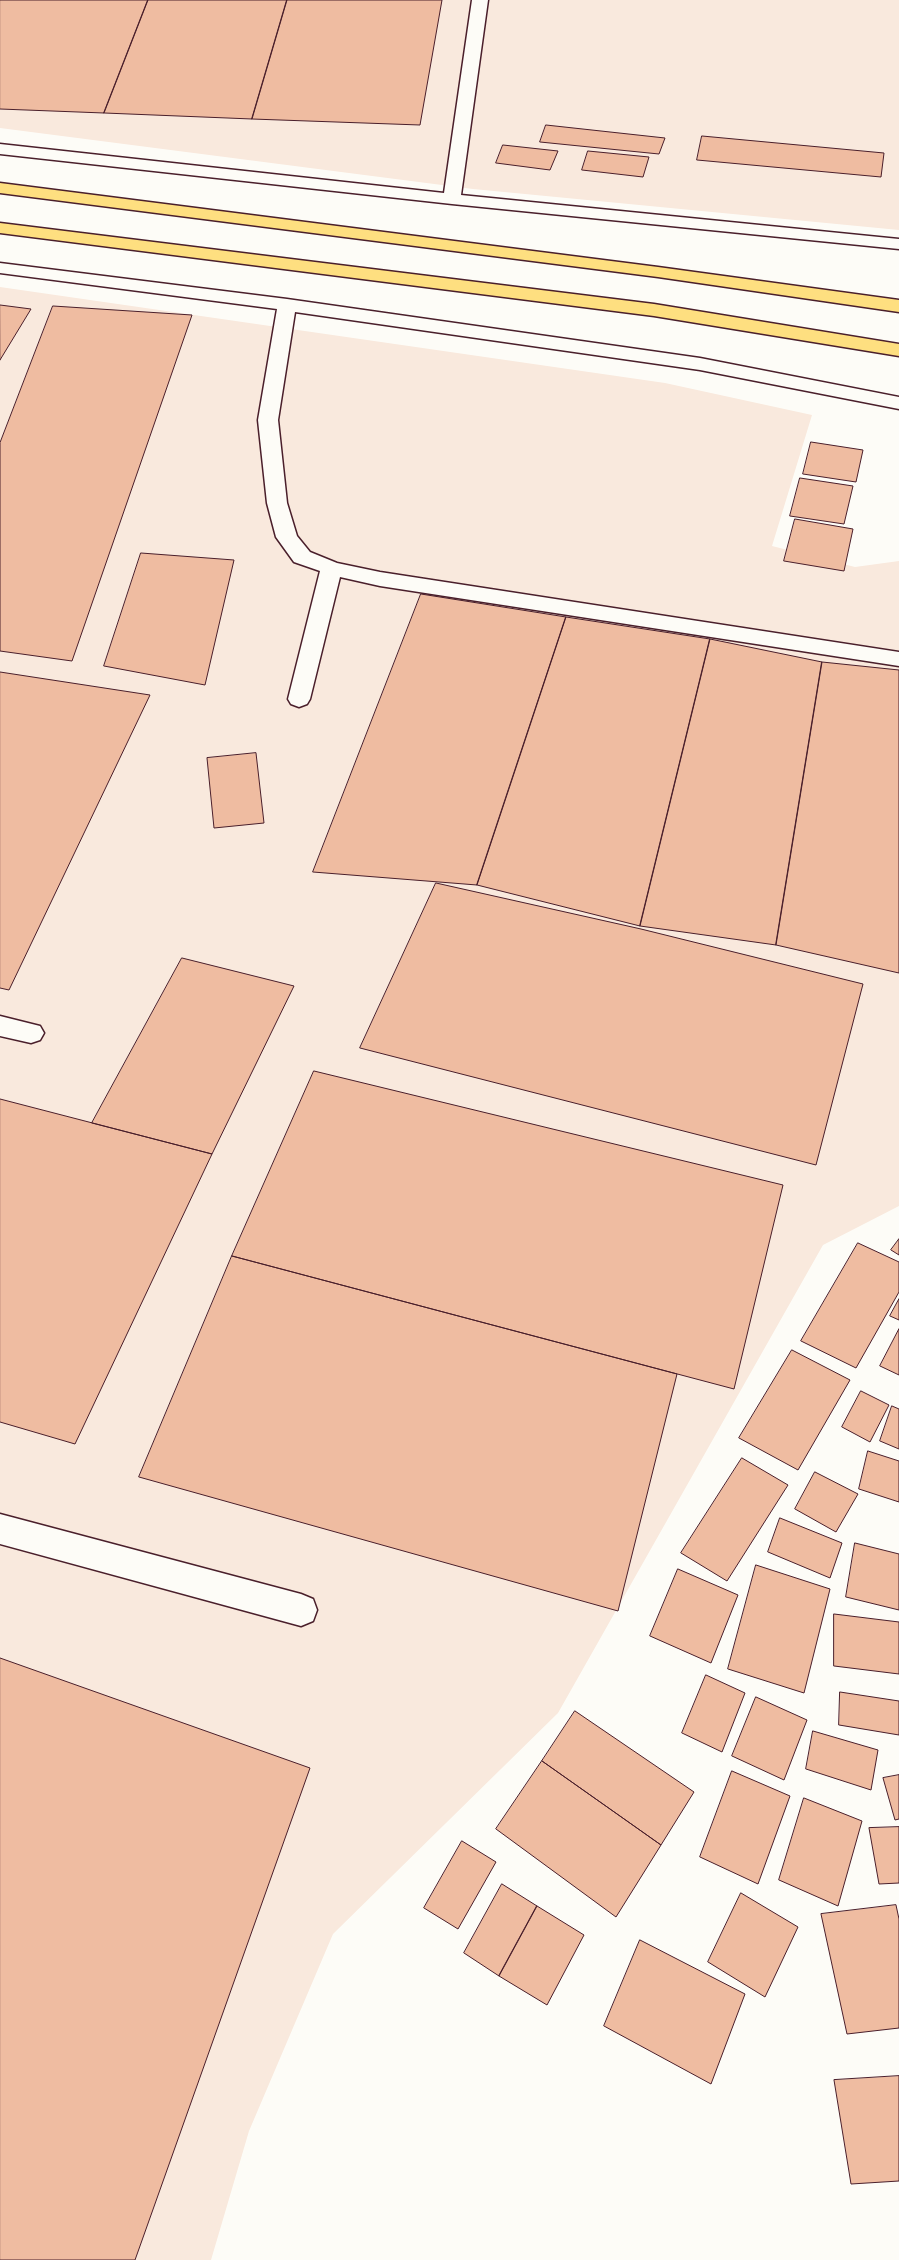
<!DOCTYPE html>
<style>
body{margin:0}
canvas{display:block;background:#fdfcf7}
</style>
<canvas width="899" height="2260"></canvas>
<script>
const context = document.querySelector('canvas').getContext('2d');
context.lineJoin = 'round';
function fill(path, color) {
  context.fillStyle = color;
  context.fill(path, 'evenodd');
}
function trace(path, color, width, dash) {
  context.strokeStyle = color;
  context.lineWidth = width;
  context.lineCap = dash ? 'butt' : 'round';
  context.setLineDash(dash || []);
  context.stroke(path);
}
fill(new Path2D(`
 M0,0h899v230l-426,-41 -473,-61z
 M0,287l665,96 147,32 -40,131 83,21 44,-6v645l-76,39 -265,468 -225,221 -84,197 -38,129h-211z`), '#f9e9dd');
const building = new Path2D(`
 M0,0h148l-44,113 -104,-4z
 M148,0h139l-35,119 -148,-6z
 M287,0h155l-22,125 -168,-6z
 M546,125l119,13 -6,16 -119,-12z
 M702,136l182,17 -3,24 -184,-17z
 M503,145l55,6 -8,19 -54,-7z
 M588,151l61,6 -6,20 -61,-7z
 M0,305l31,4 -31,51z
 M53,306l139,9 -120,346 -72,-10v-208z
 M811,442l52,8 -7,32 -53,-8z
 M800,478l53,8 -9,38 -54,-8z
 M795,519l58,10 -9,42 -60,-10z
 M141,553l93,7 -29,125 -101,-19z
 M421,594l145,23 -89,268 -164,-13z
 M566,617l144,22 -70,287 -163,-41z
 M710,639l112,23 -46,283 -136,-19z
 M822,662l77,8v303l-123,-28z
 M0,672l150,23 -141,295 -9,-2z
 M256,753l8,70 -50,5 -7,-70z
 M436,883l205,46 222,55 -47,181 -456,-117z
 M182,958l112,28 -82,168 -120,-31z
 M314,1071l469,114 -49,204 -502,-133z
 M0,1099l212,55 -137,290 -75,-22z
 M899,1239v16l-8,-5z
 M858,1243l41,19v30l-43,76 -55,-27z
 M232,1256l445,118 -59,237 -479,-134z
 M899,1299v21l-9,-4z
 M899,1329v46l-19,-9z
 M792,1350l58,30 -52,90 -59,-32z
 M861,1391l28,14 -19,37 -28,-15z
 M892,1406l7,3v40l-19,-8z
 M868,1451l31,10v41l-40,-13z
 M742,1458l46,27 -61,96 -46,-28z
 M815,1472l43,22 -22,38 -41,-23z
 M780,1518l62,25 -12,35 -62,-26z
 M855,1543l44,11v56l-53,-13z
 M756,1565l74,24 -26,104 -76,-24z
 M678,1569l60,26 -27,68 -61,-27z
 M834,1614l65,8v52l-65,-8z
 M0,1658l310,110 -175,492h-135z
 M706,1675l39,18 -23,59 -40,-19z
 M840,1692l59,9v34l-60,-10z
 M756,1697l51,23 -23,60 -52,-24z
 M575,1711l119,81 -33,53 -119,-84z
 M813,1731l65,19 -7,40 -65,-21z
 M542,1761l119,84 -45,72 -120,-88z
 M732,1771l58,25 -32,88 -58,-27z
 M899,1775v44l-4,1 -12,-42z
 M804,1798l58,23 -24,85 -59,-26z
 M899,1827v56l-20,1 -10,-56z
 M462,1841l34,21 -38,67 -34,-21z
 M502,1884l35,22 -38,70 -35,-23z
 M741,1893l57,34 -33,70 -57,-35z
 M896,1905l3,14v109l-52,6 -26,-120z
 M537,1906l47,29 -37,70 -48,-29z
 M640,1940l105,54 -34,90 -107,-58z
 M899,2076v105l-48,3 -17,-104z`);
fill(building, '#efbca1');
trace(building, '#4a1f2b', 1);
const minor = new Path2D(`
 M472,0h16l-27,195 438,44v10l-447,-45 -452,-50v-10l444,49z
 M0,263l287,36 413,59 199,39v12l-199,-39 -405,-58 -17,108 9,83 10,33 13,16 27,11 43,9 519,80v14l-519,-80 -40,-9 -30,122 -3,5 -8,3 -8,-3 -3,-5 32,-128 -26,-9 -18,-25 -9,-34 -9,-83 19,-111 -277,-36z
 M0,1016l40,10 4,7 -4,7 -9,3 -31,-7z
 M0,1514l301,80 12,5 4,11 -4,11 -12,5 -301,-82z`);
const highway = new Path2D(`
 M0,183l658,84 241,33v12l-241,-35 -658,-84z
 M0,223l654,81 245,40v12l-245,-40 -654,-83z`);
trace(minor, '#4a1f2b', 3);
trace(highway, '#4a1f2b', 3);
fill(minor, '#fdfcf7');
fill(highway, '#fedf80');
</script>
